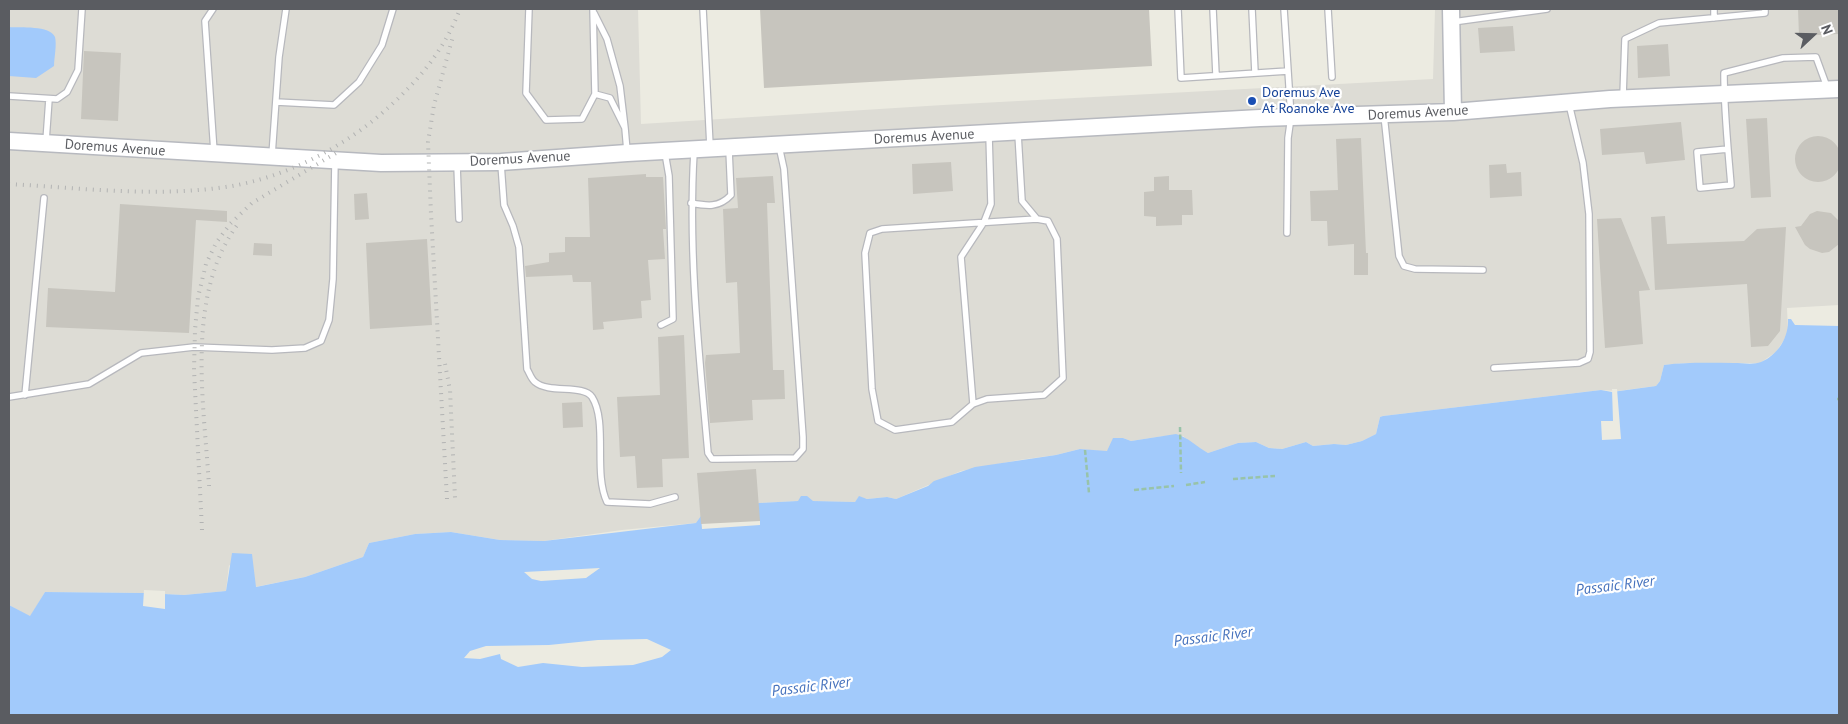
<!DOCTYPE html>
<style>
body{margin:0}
#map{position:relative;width:1848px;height:724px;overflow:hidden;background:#ecebe1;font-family:"PT Sans",sans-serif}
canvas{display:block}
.frame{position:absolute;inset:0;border:10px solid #5a5c61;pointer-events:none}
.north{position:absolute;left:1788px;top:10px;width:50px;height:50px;-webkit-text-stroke:4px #fff;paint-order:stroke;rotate:69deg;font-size:14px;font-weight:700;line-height:20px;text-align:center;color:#5a5c61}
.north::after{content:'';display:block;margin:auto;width:18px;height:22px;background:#5a5c61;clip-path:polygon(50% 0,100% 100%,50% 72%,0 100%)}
</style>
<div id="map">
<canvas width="1848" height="724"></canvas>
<div class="frame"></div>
<div class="north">N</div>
</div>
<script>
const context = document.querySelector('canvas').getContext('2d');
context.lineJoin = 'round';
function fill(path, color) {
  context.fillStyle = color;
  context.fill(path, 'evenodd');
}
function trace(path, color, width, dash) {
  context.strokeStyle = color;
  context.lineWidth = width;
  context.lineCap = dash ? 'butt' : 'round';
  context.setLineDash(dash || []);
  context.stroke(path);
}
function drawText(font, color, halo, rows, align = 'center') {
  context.font = font + ' "PT Sans",sans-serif';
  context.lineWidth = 4.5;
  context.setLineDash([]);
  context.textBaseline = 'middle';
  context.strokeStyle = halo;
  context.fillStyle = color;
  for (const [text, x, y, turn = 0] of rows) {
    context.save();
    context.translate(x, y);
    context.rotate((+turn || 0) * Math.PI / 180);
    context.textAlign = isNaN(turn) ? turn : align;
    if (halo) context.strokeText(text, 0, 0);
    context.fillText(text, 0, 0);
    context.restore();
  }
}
fill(new Path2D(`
 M9,9h629l3,115 302,-19 490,-26 2,-70h404v296l-52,3 1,22 -2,7 -10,15 -16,11h-76l-20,2 -4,16 -4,5 -38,5 -17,-1 -218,26 -3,1 -4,17 -14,7 -16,4 -12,-1 -21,2 -7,-4 -24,7 -13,-1 -13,-6 -18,1 -30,10 -13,-7 -12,-10h-19l-33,5 -8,-3 -16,14 -27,-3 -24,6 -37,5 -58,11 -65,28 -9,-2 -20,2 -8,-2 -4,5 -56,-1 -40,2 -63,20 -74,7 -78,11 -44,-1 -49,-8 -36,2 -46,9 -6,14 -58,20 -50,10 -26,-22 -3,26 -42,4 -40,-2 -99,-1 -15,25 -21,-12z`), '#dddcd5');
fill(new Path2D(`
 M9,27c11,1 41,-2 46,10 2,8 -1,21 -1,29l-18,12 -27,-2z
 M1788,319h3l4,6 44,1v389h-1830v-110l21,11 15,-24 99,1 40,2 42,-4 6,-38 20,1 4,33 49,-10 58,-20 6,-14 46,-9 36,-2 49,8 44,1 152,-18 5,-7 58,-13 39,-2 3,-5h6l6,5 42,1 4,-6 8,3 20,-2 9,2 32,-13 6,-5 41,-14 81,-12 24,-6 27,2 6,-13h10l8,3 45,-7c12,3 21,13 32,19l30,-10 18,-1 13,6 13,1 24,-7 7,4 21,-2 12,1 16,-4 14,-7 4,-17 3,-1 218,-26 11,2 44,-6 4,-5 4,-16c23,-3 46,-2 70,-2 8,0 20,2 27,-1 17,-7 28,-25 27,-43z`), '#a2cafb');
fill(new Path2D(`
 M1612,389h5l4,50 -19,1 -1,-19h12z
 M701,516l59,5v4l-58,4z
 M600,568l-14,10 -45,3 -9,-2 -8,-7z
 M144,590l21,1v18l-22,-3z
 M647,639l24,11 -9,7 -29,8 -51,2 -39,-4 -25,4 -17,-8 -1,-5 -20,5 -16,-1 6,-7 16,-5 63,-1 49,-5z`), '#ecebe1');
fill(new Path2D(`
 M760,9h389l3,57 -388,22z
 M1798,9h41v25l-40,2z
 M1513,26l2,25 -35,2 -2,-25z
 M1668,44l2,32 -32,2 -1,-32z
 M84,51l37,2 -3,68 -37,-2z
 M1767,118l4,79 -20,1 -5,-79z
 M1681,122l4,38 -39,4 -2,-12 -42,3 -2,-26z
 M1795 159a23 23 0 1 1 46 0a23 23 0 1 1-46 0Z
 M1361,138l5,115h2v22h-14v-31l-26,2 -1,-25h-16l-1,-30 28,-1 -2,-51z
 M951,162l2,29 -40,3 -1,-30z
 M1506,164l1,9 14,-1 1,24 -32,2 -1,-33z
 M646,174v3h17l3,52h-3l2,30 -17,1 3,40 -10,1 1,17 -39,4 1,7 -11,1 -2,-48h-18l-1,-7 -46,2 -1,-11 24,-4v-9l16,-1v-15h25l-2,-59z
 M773,176l2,27h-8l6,167h11l1,29 -33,1 1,20 -43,3 -5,-60 1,-8 34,-2 -3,-71 -11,1 -3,-74 15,-1 -2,-30z
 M1169,176v14h23l1,25h-11v10l-26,1v-9l-12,-1v-24l10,-1v-14z
 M367,193l2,26 -14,1 -1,-26z
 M120,204l107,7v11l-31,-2 -7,113 -143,-6 2,-39 67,4z
 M1817,211l14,2 8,8v23l-10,8 -7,1 -12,-4 -5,-4 -10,-18 6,-1 9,-12z
 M1665,216l2,28 77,-3 13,-12 29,-2 -6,104 -12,15 -17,1 -4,-63 -92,6 -4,-73z
 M1621,218l29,72 -11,1 4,53 -38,4 -8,-129z
 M427,239l5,86 -62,4 -4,-86z
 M254,243l18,1v12l-19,-1z
 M684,335l5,123 -27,1 1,28 -26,1 -2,-32 -15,1 -3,-60 43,-2 -2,-58z
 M582,402l1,25 -20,1 -1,-25z
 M756,469l4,52 -59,3 -4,-51z`), '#c7c5be');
const lane = new Path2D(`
 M213,9l-8,12 9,131
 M529,9l-3,84 20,27 36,-1 13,-25 -2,-85
 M703,9l7,137
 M1178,9l3,69 107,-7
 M1213,9l3,66
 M1252,9l3,64
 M1284,9l7,108 -3,21 -1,95
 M1328,9l4,68
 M594,13l13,26 13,47 5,42
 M1714,18v-9
 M1453,22l94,-13
 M595,94l15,4 15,30 2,23
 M9,96l48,3 10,-7 11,-22 4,-61
 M1623,96l2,-57 34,-16 106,-10v-4
 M276,102l58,3 25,-23 23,-37 11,-36
 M1384,115l15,141 5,10 11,3 68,1
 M1018,134l4,67 15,18
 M46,141l3,-42
 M1728,149l-31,3 3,36 31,-3c-3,-37 -7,-74 -7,-112l59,-15 33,-1 11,30
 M694,152c-6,101 5,201 14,301l4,6h6l77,-1 8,-9v-12l-19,-268 -5,-23
 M272,155l7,-98 7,-48
 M501,164l3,41 9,21 6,21 8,122c2,3 4,10 8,13 14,12 48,2 57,15 16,25 1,76 15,105l43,2 25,-7
 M457,165l2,54
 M691,203c16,3 28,5 40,-8l-2,-45
 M1037,219l11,2 9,18 6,139 -19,17 -57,4 -14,5 -21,18 -57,8 -17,-9 -6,-32 -7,-136 5,-20 12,-4z
 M661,325l12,-6 -4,-143 -4,-23
 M1494,368l85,-5 9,-4 2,-7 -1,-138 -6,-51 -14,-59
 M25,395l19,-197
 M9,397l80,-13 52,-31 53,-6 78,3 33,-2 16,-7 8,-21 4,-41 2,-118
 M973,404l-12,-147 23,-35 7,-18 -2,-69`);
const secondary = new Path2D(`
 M1451,9l2,103
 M9,141l372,22 120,-1 126,-9 633,-35 193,-6 157,-13 229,-10`);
trace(lane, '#b7b8bd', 8);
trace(secondary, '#b7b9bf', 19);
trace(new Path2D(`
 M1837,399h2
 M1180,427l1,46
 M1085,450l4,43
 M1233,479l42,-3
 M1186,485l19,-3
 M1134,490l40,-4`), '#98c3a9', 2.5, [5, 2.5]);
trace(lane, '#fff', 5.5);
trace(secondary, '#fff', 16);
trace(new Path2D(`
 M9,184c73,4 150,14 223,2 57,-10 116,-41 158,-80 31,-28 55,-58 70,-97
 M445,364l5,26 5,108
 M209,486c-5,-84 -24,-191 29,-262
 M447,499l-16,-285 -3,-72 6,-37 19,-69
 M202,530l-8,-160 1,-40 3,-33 8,-33 10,-21 14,-19 22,-21 84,-50`), '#b2b3b3', 4, [1, 6]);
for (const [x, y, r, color] of [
 [1252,101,5,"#1a4fb4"]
]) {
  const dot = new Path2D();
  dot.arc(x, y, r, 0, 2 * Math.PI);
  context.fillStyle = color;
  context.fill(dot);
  trace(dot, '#fff', 2);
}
drawText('14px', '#164399', '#fff', [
 ["Doremus Ave",1262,93],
 ["At Roanoke Ave",1262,109]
], 'left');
drawText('14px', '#5a5c61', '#fff', [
 ["Doremus Avenue",1418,113,-3],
 ["Doremus Avenue",924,137,-3],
 ["Doremus Avenue",115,148,4],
 ["Doremus Avenue",520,159,-3]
]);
drawText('italic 15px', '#4672bd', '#fff', [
 ["Passaic River",1615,586,-7],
 ["Passaic River",1213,637,-7],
 ["Passaic River",811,687,-7]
]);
</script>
